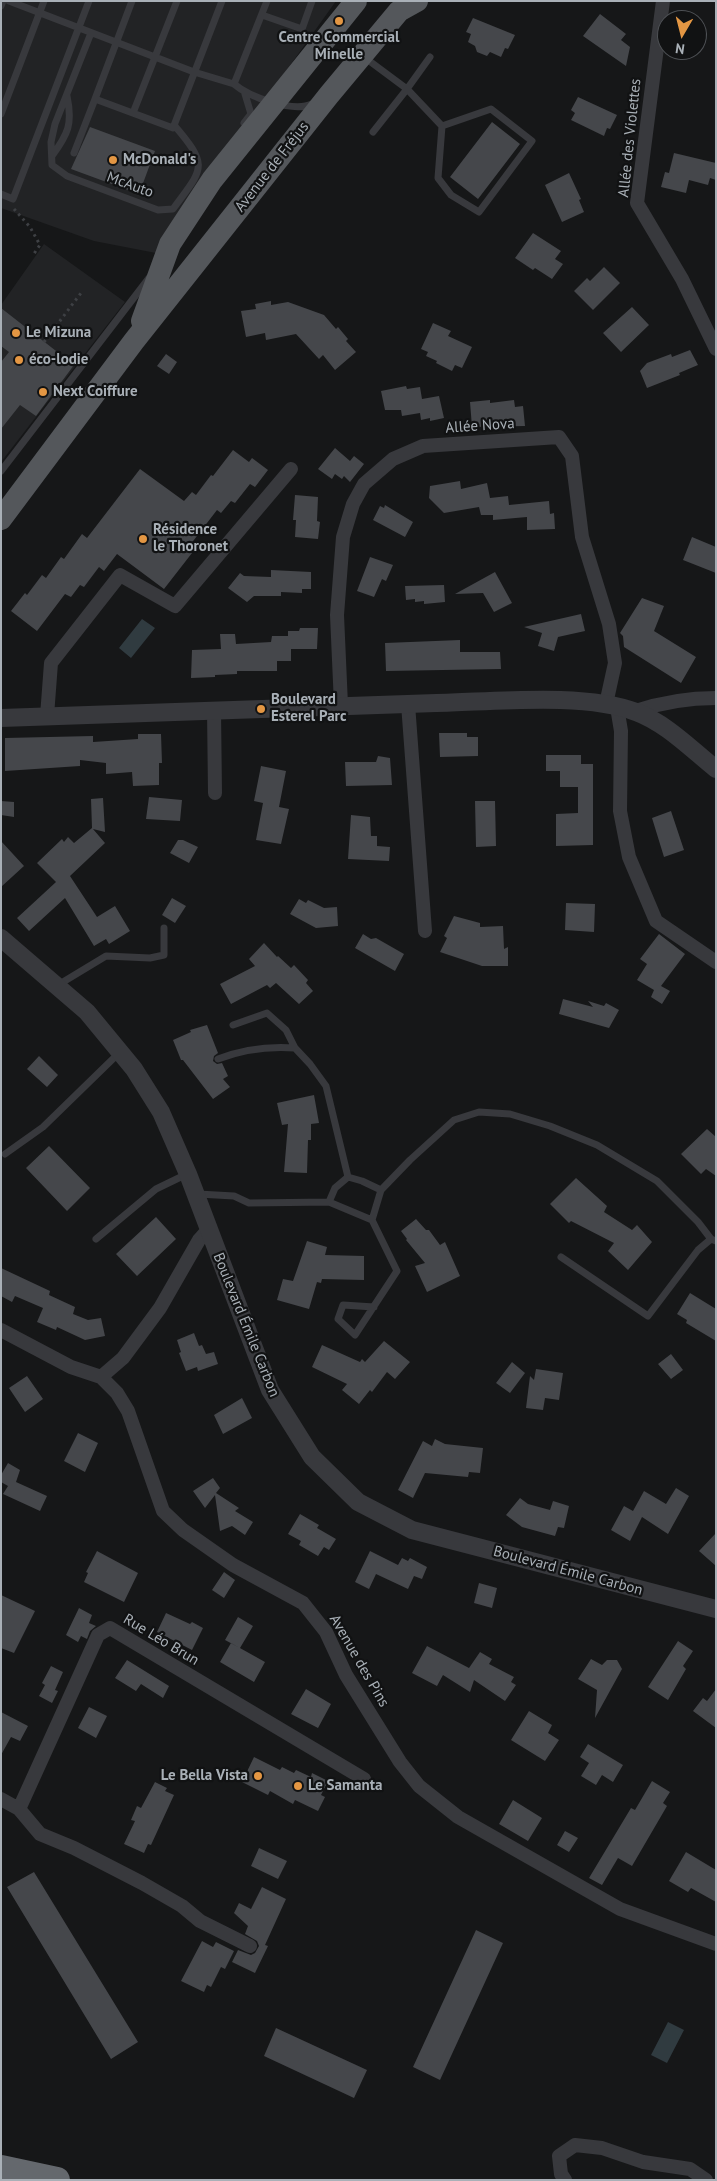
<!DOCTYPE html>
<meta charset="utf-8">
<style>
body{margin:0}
#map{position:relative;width:717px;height:2181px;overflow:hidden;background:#161718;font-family:"PT Sans",sans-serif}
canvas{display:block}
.frame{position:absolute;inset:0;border:2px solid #a9b0b7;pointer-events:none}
.north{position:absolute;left:657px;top:10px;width:50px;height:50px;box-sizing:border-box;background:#111213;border:1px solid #4e5155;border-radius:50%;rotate:188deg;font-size:14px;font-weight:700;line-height:20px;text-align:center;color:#a9b0b7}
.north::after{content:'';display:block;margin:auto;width:18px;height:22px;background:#e39643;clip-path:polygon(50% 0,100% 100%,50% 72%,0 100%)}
</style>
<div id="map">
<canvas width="717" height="2181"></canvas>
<div class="frame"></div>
<div class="north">N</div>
</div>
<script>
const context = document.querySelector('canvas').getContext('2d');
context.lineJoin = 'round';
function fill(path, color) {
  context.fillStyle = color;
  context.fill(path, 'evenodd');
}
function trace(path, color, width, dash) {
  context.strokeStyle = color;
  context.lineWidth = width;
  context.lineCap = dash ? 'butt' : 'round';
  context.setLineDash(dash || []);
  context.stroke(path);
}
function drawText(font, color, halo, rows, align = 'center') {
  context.font = font + ' "PT Sans",sans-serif';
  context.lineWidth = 4.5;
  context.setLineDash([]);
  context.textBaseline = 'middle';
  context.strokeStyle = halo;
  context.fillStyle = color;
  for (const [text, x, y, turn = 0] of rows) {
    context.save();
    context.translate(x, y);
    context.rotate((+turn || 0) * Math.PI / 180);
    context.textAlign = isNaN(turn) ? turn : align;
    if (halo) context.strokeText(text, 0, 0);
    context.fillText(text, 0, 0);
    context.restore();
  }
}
fill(new Path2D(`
 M1,1h335l-180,252 -62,-12 -93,-33z
 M44,244l81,58 -124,160v-157z`), '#222325');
fill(new Path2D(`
 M142,619l13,9 -24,30 -12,-10z
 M668,2022l16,8 -17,33 -16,-8z`), '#303b40');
fill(new Path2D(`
 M600,14l26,20 -5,6 9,7 -4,19 -43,-30z
 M473,18l42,17 -7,14 -3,-1 -4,9 -11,-5 -3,4 -10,-4 -2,-6 -7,-4 3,-8 -5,-2z
 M578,97l39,18 -7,14 -3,-1 -3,8 -33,-16 4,-7 -4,-3z
 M492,122l28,22 -42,55 -28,-22z
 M90,127l65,24 -16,43 -68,-25z
 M674,153l42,10v17l-6,-2 -2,7 -19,-5 -3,13 -25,-6 4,-15 4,1z
 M569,173l12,26 -2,1 5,12 -22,10 -17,-37z
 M533,233l28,18 -6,8 8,5 -11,15 -17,-11 -2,2 -18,-12z
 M604,267l16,16 -27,27 -19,-19 13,-13 3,3z
 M271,301v4l17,-3 36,13 12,14 2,-2 10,12 -2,2 10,11 -21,18 -12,-15 -4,4 -23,-25 -30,6 -1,-7 -19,4 -5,-26 15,-2 -1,-5z
 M632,307l17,18 -28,27 -18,-19z
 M1,308l73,57 -38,51 -16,-11 -19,24v-67l8,-10 -8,-6z
 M433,323l18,8 -3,5 24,11 -10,21 -7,-3 -3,6 -16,-8 1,-2 -11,-5 2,-4 -7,-3z
 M690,350l8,15 -19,8 1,2 -33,13 -7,-17 7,-8 24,-9 1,3z
 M166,354l11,8 -8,12 -12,-8z
 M406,386l1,3 13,-2 2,12 17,-3 5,22 -14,3v-3l-9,2 -1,-7 -18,3 -1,-6h-16l-4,-19z
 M490,400v3l24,-3 1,7 8,-1 2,20 -53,1 -2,-25z
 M335,448l15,13 4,-5 10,8 -14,18 -6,-6 -2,3 -7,-5 -3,5 -14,-10z
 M233,450l16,12 3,-4 16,12 -13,17 -5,-3 -15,19 -4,-2 -10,12 -4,-3 -30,39 5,4 -28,36 -47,-35 -13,17 -5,-4 -15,20 -4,-2 -9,12 -6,-3 -28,37 -26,-20 14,-18 2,2 15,-20 4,3 15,-21 3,2 18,-25 5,4 53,-69 44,32 8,-9 4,3 15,-20 2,1z
 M460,481l1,8 26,-6 3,15 18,-2 1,9 40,-4 1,13 4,-1 1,16 -28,1v-13l-34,3v-5h-12l-2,-8 -35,6 -15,-15 1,-12z
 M295,495l23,2 -1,24 3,1 -2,17 -23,-2 1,-17h-3z
 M385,505l28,17 -8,15 -32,-17 7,-14 4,2z
 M692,537l24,10v26l-33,-13z
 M370,557l23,8 -7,16 -4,-2 -8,18 -17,-6z
 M271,570l40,2v17h-9v4l-21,-1v4h-27l-7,6 -19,-14 12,-15 4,3 27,1z
 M495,572l17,31 -18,9 -11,-19 -28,1z
 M444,585l1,17 -21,2v-3l-9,1v-3l-9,1 -1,-14z
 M642,598l22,8 -10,25 42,26 -15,26 -57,-36 -1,-11 -3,-3z
 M581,614l4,17 -27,6 -4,14 -16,-5 4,-13 -18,-6z
 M300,628h18l-1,21h-26v12h-14v10h-40v3l-22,1v2l-24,1 1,-28 29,-1 -1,-15h15l1,10 35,-2 1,-6h16v-5h11z
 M460,640v12h40l1,17 -115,2 -1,-28z
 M439,733h28v4h11v19l-38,1z
 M138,734h23l1,29h-3v22l-26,1 -1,-14 -26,2v-11l-26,-3v6l-75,5v-33l88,-2v6l45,-3z
 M546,755h35v9h12v81l-37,1v-32l22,-1v-26h-18v-16h-14z
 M378,756l12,2 2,27 -46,1 -1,-24h31z
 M261,766l25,5 -7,36 10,2 -8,35 -25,-4 7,-37 -9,-2z
 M149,797l33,3 -2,21 -34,-2z
 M103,798l2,34 -12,-3 12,14 -35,33 27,41 18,-11 15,25 -21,13 -3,-5 -12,7 -29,-48 -36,33 -12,-13 39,-36 -19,-19 25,-24 2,3 4,-5 6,6 18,-15 -1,-29z
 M1,801l13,1v15l-13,-2z
 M475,801h20l1,45 -20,1z
 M671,811l13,39 -20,7 -12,-39z
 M351,815l19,2 1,19h6v10l13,1 -1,14 -41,-2z
 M178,840h5l15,7 -9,16 -19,-10z
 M1,841l23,25 -23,21z
 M172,898l14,8 -11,17 -13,-8z
 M299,899l7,4 2,-3 16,8 13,-1 1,19 -22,2 -26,-14z
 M566,903l29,1 -1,28 -29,-2z
 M454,916l26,7v4l23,-1 1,23 4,-2v19h-26l-42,-14 7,-14 -3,-2z
 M363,934l8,5 5,-1 28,16 -9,17 -40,-23z
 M659,934l26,20 -24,32 9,5 -8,13 -11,-7 3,-7 -17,-10 10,-16 -7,-5z
 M264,943l13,14 1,-1 13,12 3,-3 14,15 -2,3 7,8 -14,13 -23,-21 -6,5 -3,-3 -36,19 -11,-20 35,-18 -6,-7z
 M563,999l30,8 -5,-6 16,5 2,-3 13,7 -10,18 -50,-14z
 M207,1025l11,28 -4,3 -1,5 4,3 5,-1 6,13 -5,3 7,8 -17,12 -30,-39h-2l-8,-20 18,-8 -1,-2z
 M39,1056l19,19 -11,12 -20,-18z
 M314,1095l5,28 -8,1v16h-3l-1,33 -23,-1 4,-48 -6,1 -5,-22z
 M707,1129l9,8v39l-10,-7 -5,5 -20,-20z
 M49,1146l41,42 -23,23 -41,-43z
 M576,1178l31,28 -3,6 28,18 5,-5 15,17 -24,28 -20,-19 6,-8 -43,-22 -2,2 -19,-19z
 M156,1217l20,22 -39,37 -21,-22z
 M416,1219l10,11h3l11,15 5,-3 15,34 -33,16 -12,-26 10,-3 -19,-23 1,-1 -6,-8z
 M307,1241l20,6 -2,8 39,1v24l-42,-1 -1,4 -4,-1 -8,27 -32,-9 6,-21 10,2z
 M1,1268l49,23 -1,4 26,12 -2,7 15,6 13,-2 4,18 -20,4 -28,-13 -1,3 -19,-8 6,-14 -28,-12 -3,6 -11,-6z
 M690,1293l26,16v32l-30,-18 1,-3 -10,-6z
 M194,1333l5,13 3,-1 4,9 8,-2 4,12 -20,7 -1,-4 -11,4 -7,-18 2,-1 -4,-12z
 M384,1341l26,21 -15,17 -8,-7 -15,20 -2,-2 -11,14 -17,-14 5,-6 -35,-17 10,-22 38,17 2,-3 3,3z
 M671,1354l12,16 -12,9 -13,-15z
 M512,1362l13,11 -15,20 -14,-10z
 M536,1369l27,4 -4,27 -14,-2 -2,12 -17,-2 4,-32 4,4z
 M27,1376l16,23 -18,13 -16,-24z
 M242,1398l10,20 -29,16 -9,-19z
 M78,1433l20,10 -13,29 -21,-11z
 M435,1439l10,5 38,4 -3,25 -11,-1 -1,5 -43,-4 -12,25 -15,-8 25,-49 9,5z
 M8,1463l12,7 -4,12 31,14 -7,15 -37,-17 5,-8 -7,-4v-7z
 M213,1478l7,10 -4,5 23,15 -4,3 18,11 -8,13 -13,-9 -12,5 -5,-36 -10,13 -12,-17z
 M676,1488l13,8 -21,38 -26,-17 -12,24 -19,-11 13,-24 9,5 11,-20 22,13z
 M520,1498l8,6 22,6 3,-9 16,5 -5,22 -6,-1 -3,9 -33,-9 -16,-12z
 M300,1514l19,11 -2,3 19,11 -7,11 -5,-3 -6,9 -19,-11 2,-4 -13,-7z
 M716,1533v33l-17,-15z
 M97,1551l41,22 -14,29 -40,-20 4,-9 -2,-1z
 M370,1551l28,14 4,-7 6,3 2,-3 17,9 -5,12 -8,-3 -6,13 -32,-15 -7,15 -14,-7z
 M224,1572l11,8 -11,18 -12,-8z
 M479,1583l18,5 -5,20 -18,-5z
 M1,1595l34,16 -21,42 -13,-5z
 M79,1608l13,7 -3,8 7,3 -6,5 -3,8 -6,-3 -3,6 -12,-7z
 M166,1613l24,11 2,-2 11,6 -11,22 -35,-18z
 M238,1617l15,9 -13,22 -15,-8z
 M678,1641l15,10 -10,15 3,3 -18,31 -20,-13z
 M231,1643l34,19 -11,20 -34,-20z
 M427,1646l42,22 11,-16 12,7 -3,5 25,13 -3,5 5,3 -11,16 -31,-21 -4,12 -27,-17 -6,11 -25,-13z
 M591,1659l11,6 5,-5h10l5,9 -27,49 2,-28 -19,-11z
 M127,1660l42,26 -6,12 -22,-14 -5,7 -21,-13z
 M51,1666l12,6 -8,18 3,1 -6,12 -13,-7 6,-11 -3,-2z
 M306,1689l25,15 -13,24 -27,-14z
 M716,1689v39l-23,-17 10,-13 4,3z
 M89,1707l18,9 -11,22 -18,-10z
 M529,1711l23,14 -4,8 11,7 -14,21 -34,-21z
 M1,1712l27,14 -8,15 -9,-4 -10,18z
 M588,1744l35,21 -10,17 -11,-7 -6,10 -15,-9 8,-13 -9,-6z
 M254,1757l26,13 2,-3 12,6 2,-3 15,7 1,-4 16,8 -7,14 4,2 -7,14 -23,-11 -2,4 -23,-13 -2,4 -26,-13z
 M652,1781l18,11 -7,11 4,3 -35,60 -14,-8 -16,27 -13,-7 42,-70 4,2z
 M155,1782l12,6 -2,3 9,4 -23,50 -3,-1 -4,9 -20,-9 11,-23 -4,-1 6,-14 4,2z
 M513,1800l29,18 -14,23 -29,-17z
 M565,1831l13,7 -9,14 -12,-7z
 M259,1848l28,13 -9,18 -27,-13z
 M686,1852l30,18v32l-25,-14 -3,4 -19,-11z
 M34,1872l104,170 -27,17 -104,-172z
 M262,1887l24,12 -21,46 3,1 -13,27 -23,-11 6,-12 13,5 4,-2 4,-7 -2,-5 -12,-7 3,-8 -14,-13 5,-10 12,6z
 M476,1930l27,13 -63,137 -27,-13z
 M202,1941l11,6 3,-5 18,9 -9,18 -4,-2 -10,20 -4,-2 -3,7 -23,-11z
 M276,2028l91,42 -13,28 -90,-42z`), '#45474b');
trace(new Path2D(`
 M14,209l16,18 10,18 -7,10
 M44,342l37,-49`), '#3e4044', 3, [2.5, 4]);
trace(new Path2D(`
 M9,1l185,71 40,12 33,-83
 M132,1l-37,98 78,29 49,-127
 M1,6l2,-5
 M262,15l40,14 10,-28
 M91,33l-36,91 -4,18 1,23 15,11 91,34 15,-1c30,-41 37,-42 1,-84
 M364,57l43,32 23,-32
 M234,84c15,13 59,29 78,20
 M133,113l44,-112
 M1,114l43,-113
 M244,123l7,-9 -6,-20
 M373,132l34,-43 35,37 -4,52 13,17 28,17 53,-71 -41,-32 -49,17
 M74,153l21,-54
 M52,156c16,-22 21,-32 15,-60
 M1,194l12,5 76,-198
 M1,471l148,-193
 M58,985l48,-29 44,2 14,-3v-27
 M233,1025l34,-12 19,17 9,18 15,16 16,22 22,91
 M218,1059c26,-10 50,-13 77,-11
 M5,1154l38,-27 77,-75
 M348,1177l14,4 19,9 29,-30 44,-40 25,-8 31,2 40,12 47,19 60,36 41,41 13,17 5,2
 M198,1194l36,2 15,7 80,-1 43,18 25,51 -42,64 -17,-16 5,-14 31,2
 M329,1202l6,-14 13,-11
 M372,1220l9,-30
 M96,1239l60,-50 31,-15
 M561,1257l87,59 50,-66 13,-11`), '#38393d', 7);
trace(new Path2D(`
 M663,1l-26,202 45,76 34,70
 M408,704l17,227
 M341,705l-4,-90 6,-78 10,-33 11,-20 29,-25 30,-13 136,-9 13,19 10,81 27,87 6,39 -9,41
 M617,707l4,24 -1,80 9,46 27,64 60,41
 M214,710l1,83
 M636,711c27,-9 51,-13 80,-13
 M47,716l4,-53 69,-88 55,31 116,-137
 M1,1330l70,37 30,10 16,16 11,18 35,100 20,19 50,35 70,38 23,29 20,43 54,87 19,24 39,31 162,92 96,35
 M101,1377l22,-19 37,-50 39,-68 9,-10
 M1,1799l18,10 21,25 34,14 68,35 40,23 18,15 50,25
 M19,1809l79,-174 12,-7 254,151
 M565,2180l-4,-6 -2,-18 16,-11 27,3 41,14 47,7 16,11`), '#38393d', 14);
trace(new Path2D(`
 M1,718c145,-6 290,-11 435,-15 56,-1 149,-11 200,9 30,11 55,37 80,57
 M1,938l86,74 47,57 27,43 27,62 82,216 42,67 46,45 54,28 304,79`), '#38393d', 18);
trace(new Path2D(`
 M142,321l28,-77 42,-64 144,-179
 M1,519l133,-178 195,-246 70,-84 18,-10`), '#54575b', 22);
trace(new Path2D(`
 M1,2168l56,12`), '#64686d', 26);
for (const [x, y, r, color] of [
 [339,21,5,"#e39643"],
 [113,160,5,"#e39643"],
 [16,333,5,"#e39643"],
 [19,360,5,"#e39643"],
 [43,392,5,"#e39643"],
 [143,539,5,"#e39643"],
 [261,709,5,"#e39643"],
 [258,1776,5,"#e39643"],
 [298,1786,5,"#e39643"]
]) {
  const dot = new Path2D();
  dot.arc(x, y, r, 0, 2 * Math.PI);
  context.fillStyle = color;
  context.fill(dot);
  trace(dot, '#111213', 2);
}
drawText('bold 15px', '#a9b0b7', '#111213', [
 ["Centre Commercial",339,38,"center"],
 ["Minelle",339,55,"center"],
 ["McDonald's",123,160],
 ["Le Mizuna",26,333],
 ["éco-lodie",29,360],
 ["Next Coiffure",53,392],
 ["Résidence",153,530],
 ["le Thoronet",153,547],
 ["Boulevard",271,700],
 ["Esterel Parc",271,717],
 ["Le Bella Vista",248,1776,"right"],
 ["Le Samanta",308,1786]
], 'left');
drawText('15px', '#a9b0b7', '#111213', [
 ["Allée des Violettes",630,138,-84],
 ["Avenue de Fréjus",272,167,-52],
 ["McAuto",130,185,20],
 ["Allée Nova",480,426,-4],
 ["Boulevard Émile Carbon",246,1325,68],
 ["Boulevard Émile Carbon",568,1571,15],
 ["Rue Léo Brun",161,1640,31],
 ["Avenue des Pins",359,1661,60]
]);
</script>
